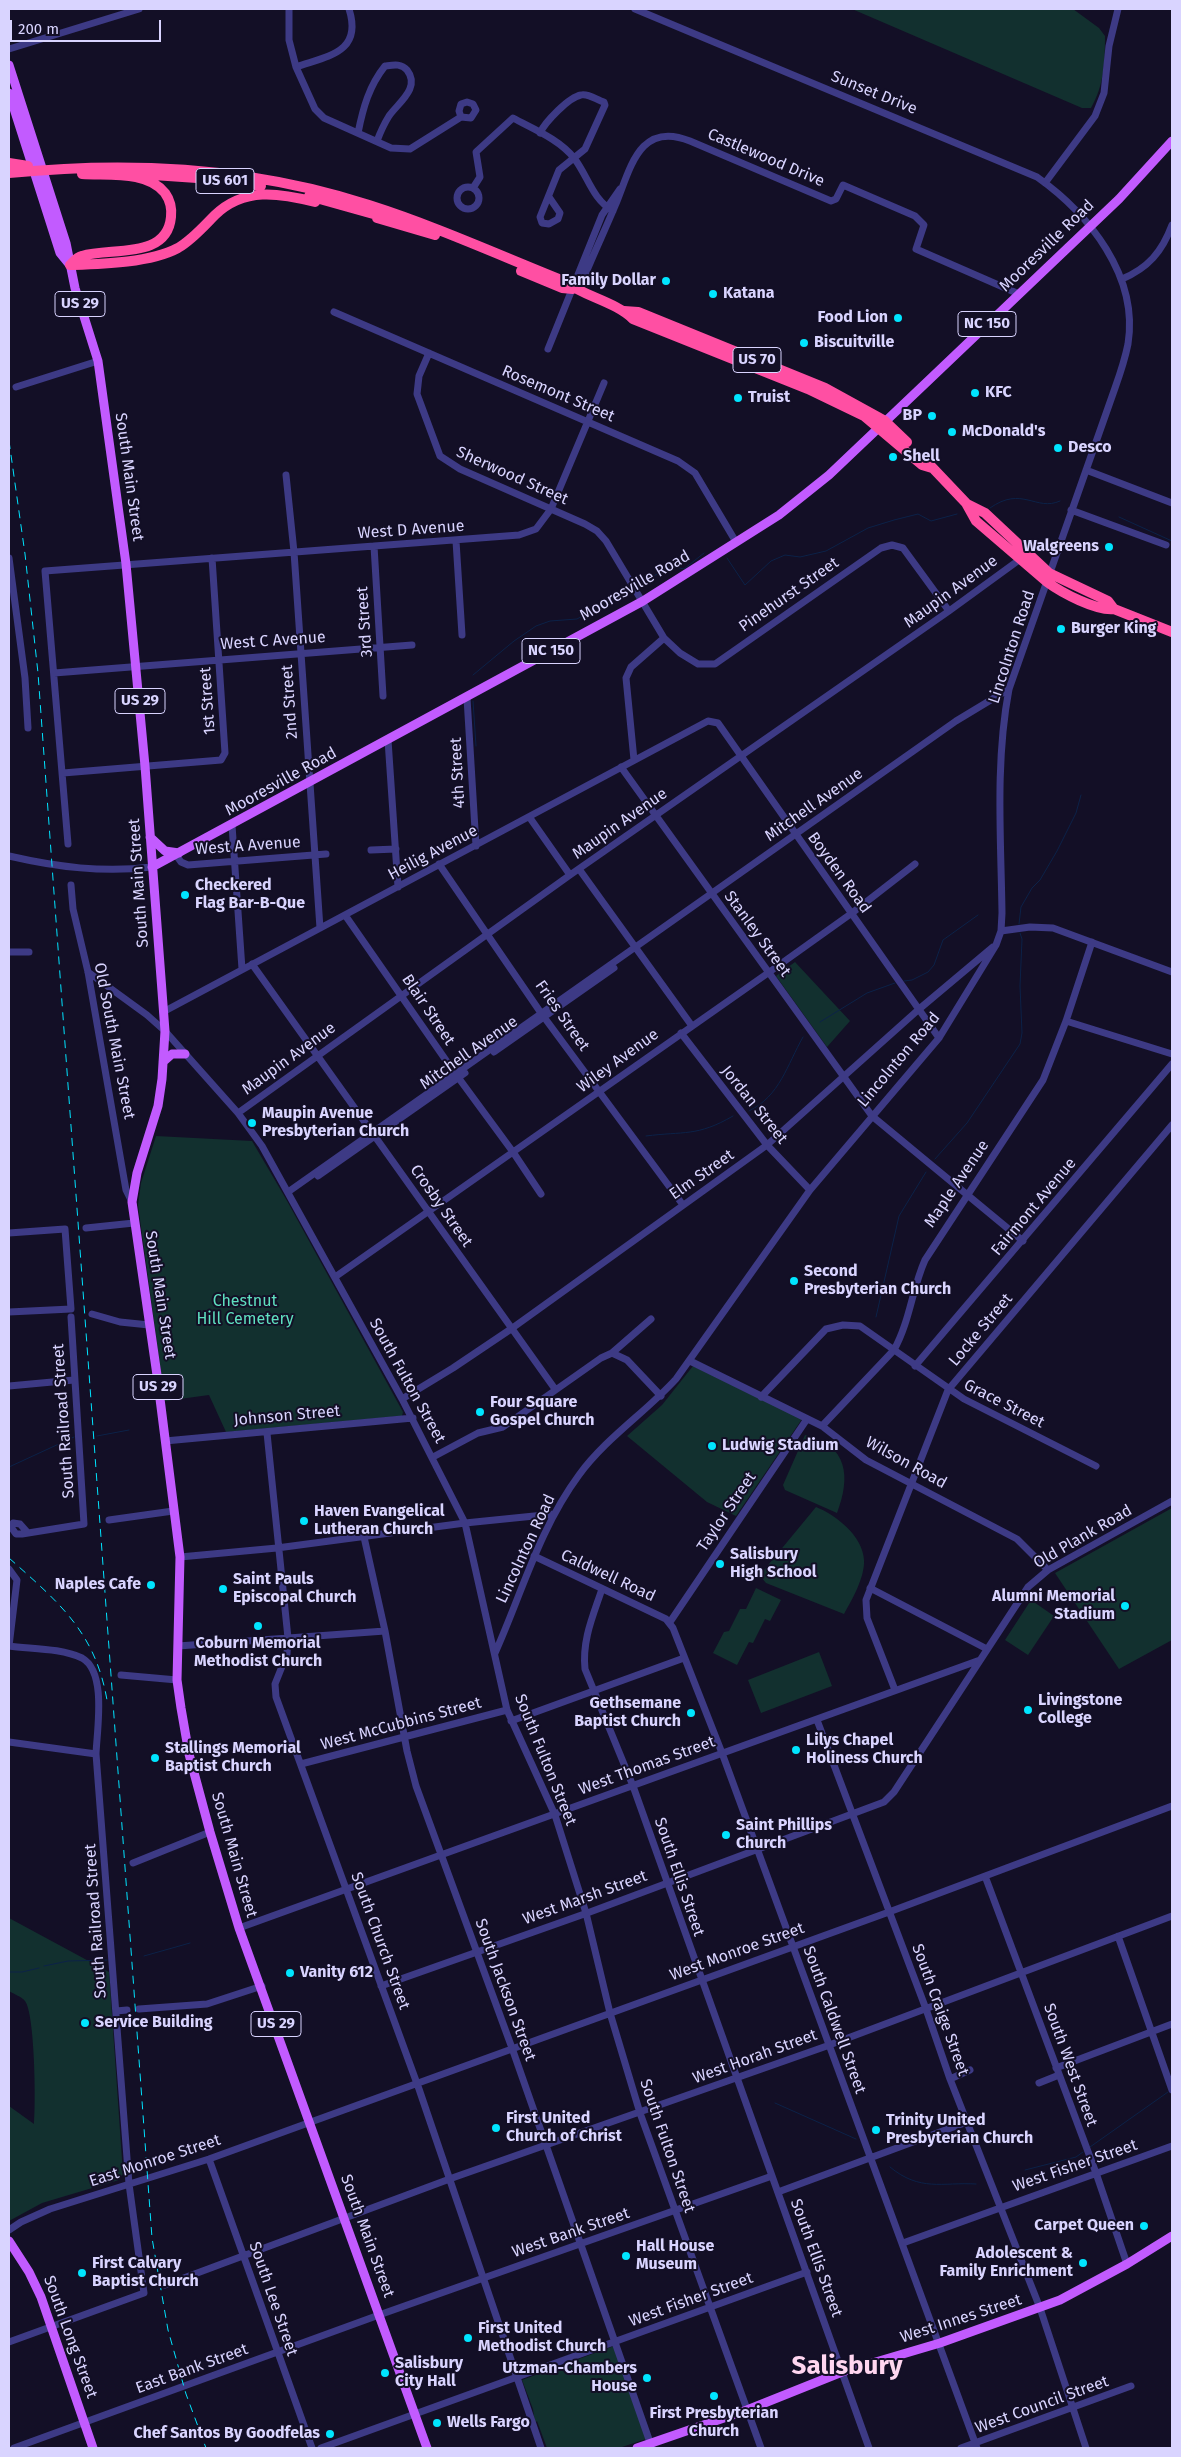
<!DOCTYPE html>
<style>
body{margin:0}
#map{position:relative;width:1181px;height:2457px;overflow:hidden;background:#130f26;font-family:"Fira Sans",sans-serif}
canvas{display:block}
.frame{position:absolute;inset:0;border:10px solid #d9d4ff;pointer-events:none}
.scale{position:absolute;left:10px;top:20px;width:151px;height:22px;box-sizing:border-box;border:2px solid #d9d4ff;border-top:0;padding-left:6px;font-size:15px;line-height:18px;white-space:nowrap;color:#d9d4ff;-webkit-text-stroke:4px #130f26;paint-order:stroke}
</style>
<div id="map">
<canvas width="1181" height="2457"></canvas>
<div class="frame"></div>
<div class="scale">200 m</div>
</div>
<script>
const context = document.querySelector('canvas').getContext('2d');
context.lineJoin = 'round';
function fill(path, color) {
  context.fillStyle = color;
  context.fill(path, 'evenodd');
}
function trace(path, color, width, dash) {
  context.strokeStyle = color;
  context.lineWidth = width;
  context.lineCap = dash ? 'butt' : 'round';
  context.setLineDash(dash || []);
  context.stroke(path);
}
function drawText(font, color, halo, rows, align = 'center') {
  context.font = font + ' "Fira Sans",sans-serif';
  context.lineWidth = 4;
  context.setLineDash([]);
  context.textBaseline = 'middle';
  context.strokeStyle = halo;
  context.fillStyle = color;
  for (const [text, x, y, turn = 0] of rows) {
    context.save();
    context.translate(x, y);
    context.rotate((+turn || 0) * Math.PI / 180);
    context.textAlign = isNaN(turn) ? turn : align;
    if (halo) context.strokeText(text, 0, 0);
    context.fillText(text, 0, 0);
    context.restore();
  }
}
fill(new Path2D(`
 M852,9h221l26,19 6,8c0,25 -1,50 -14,72h-9z
 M795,962l55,59 -23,26 -51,-71z
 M156,1136l96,5 34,58 117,213 -1,4 -176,16 -17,-37 -44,6 -27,-196 3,-22z
 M693,1366l109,53 -66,97 -29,-14 -80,-66 35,-31z
 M805,1435c43,10 46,42 32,78l-52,-23 -2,-5z
 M816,1507c20,8 47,29 48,53 1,17 -12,40 -20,54l-78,-31 -5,-6 3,-7z
 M1172,1508v132l-53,29 -64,-96z
 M756,1588l25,12 -11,21 -5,-2 -12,24 -4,-1 -12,23 -24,-12 11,-21 5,-1 11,-22h6z
 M1031,1600l23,16 -26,39 -23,-15z
 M819,1652l13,34 -71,27 -13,-33z
 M9,1918l100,54 14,202 -4,6 -77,23 -33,18v-115l25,18c2,-19 1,-110 -9,-123 -3,-4 -11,-7 -16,-10z
 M614,2346l32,93 -27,9h-72l-10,-27 -2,2 -2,-14 -11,-29z`), '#12302f');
trace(new Path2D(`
 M990,508c32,-23 46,4 70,-7
 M1119,517l53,24
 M727,558l18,27 26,-24 14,-6 15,2 26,-6 42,-23 26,-8 24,-6 13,7 26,-7
 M638,585l33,-19 13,3 20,-16
 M473,675l41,-34 22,-15 14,-5 27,-2 53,-30
 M473,701l3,45
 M1019,924l2,-17 11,-19 8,-8 17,-29 19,-38 5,-18
 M904,981l8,-1 16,-8 6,-7 9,-25 35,-25
 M820,1022l47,-29 28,-10
 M749,1111c31,-15 38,-46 54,-74
 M646,1136c38,-5 51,1 87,-20
 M935,1159l32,-36 53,-79 2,-11 -2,-47 2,-47 -2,-6
 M876,1317l23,-101 27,-44
 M97,1436l32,-6
 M9,1467l65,-30
 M144,1956l46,-13
 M44,1966l24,-5 39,-1
 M9,1972h13l17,-4
 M775,2103l81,36
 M1090,2147l78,-55
 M890,2167c30,25 52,15 86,17
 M1025,2170l51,-13 7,-5`), '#0c2248', 1);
trace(new Path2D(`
 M289,9v31l7,27 19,42 9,9 67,30 19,1 51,-32 10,1 5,-8 -3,-6 -6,-2 -6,2 -2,7 2,6
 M9,49l130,-40
 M296,67c31,-11 67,-14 53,-58
 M358,133c5,-25 11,-47 27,-67 8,-1 16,-3 22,4 14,18 -9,33 -18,46 -5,8 -9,17 -12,25
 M540,133c5,-11 29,-36 41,-38 7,-2 16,5 23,7l1,3 -20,44 -26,21 -19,47 2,6 7,1 9,-5 2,-6 -11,-16
 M1045,183l50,-67 9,-23 5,-47 9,-37
 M457 198a11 11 0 1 1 22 0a11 11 0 1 1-22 0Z
 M473,188l7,-11 -4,-25 37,-34c20,11 46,21 61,40 14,18 18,41 39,53
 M1122,279c26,-11 40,-27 50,-54
 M574,289l9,-9c10,-25 22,-50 32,-74 15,-35 23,-86 75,-65l141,60 5,-2 7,-14 72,31 9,9 -8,24 103,45
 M334,312l344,149 17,12 41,69
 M548,349l54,-134 18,-26
 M429,353l-10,23 -2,18 23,62 20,13 125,55 12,7 9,10 58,97 16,15 18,11h17l166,-116 11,-3 11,3 46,63
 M16,387l82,-26
 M1086,470l86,33
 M286,475l8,77 26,376
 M1071,510l95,35
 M456,541l6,94
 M374,546l9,150
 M9,558l16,120 3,50
 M54,673l358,-28
 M467,698l9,148
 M388,740l10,147
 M634,760l-8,-82 5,-11 33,-29
 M621,767l251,349 151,125
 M63,773l158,-13 4,-7 -13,-195
 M530,818l40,57
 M232,825l10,144
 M68,844l-23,-273 474,-36 17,-6 15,-20 53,-126
 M371,850l25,-1
 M176,855l5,7 7,3 138,-11
 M9,856c48,11 94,17 143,11
 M439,864l102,149 142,192
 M579,869l113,157
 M71,885l2,24 15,63 38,218 6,12
 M345,915l107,154 61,83 28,42
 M1001,931l29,-4 23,1 119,44
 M9,952h20
 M252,964l303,425
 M88,972l59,43 18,16 73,82 24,33 140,253 63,124 42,187 48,105 31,98 24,100 30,100 121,335
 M163,1012l545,-291 10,2 221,315
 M1066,1021l106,33
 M681,1033l86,112 43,45
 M494,1052l120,-84
 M238,1113l332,-238 379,-264 70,-51
 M318,1176l147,-103
 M288,1192l668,-471 53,-32
 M86,1228l48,-5
 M9,1233l56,-4 6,80 -62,3
 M335,1277l433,-304 84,-60 63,-49
 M92,1314l28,8 29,3
 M612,1353l15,7 34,36
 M690,1361l132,65 44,34 151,79 31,31
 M915,1366l257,-302
 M9,1386l65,-6
 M761,1397l65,-68 17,-4 17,1 104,73 132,67
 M402,1399l51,-31 58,-39 256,-184 151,-135 75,-63
 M822,1426l72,-76c16,-29 18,-61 31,-90l118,-180 23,-59 26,-79
 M267,1433l21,205 -1,16 -12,30 1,13 143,392 122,359
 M165,1441l248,-23
 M433,1457l45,-24 25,-6 98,-69 11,-5 39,-34
 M109,1520l64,-9
 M28,1533l-8,-9 -7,-1 -2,4 5,7h6l62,-10 -13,-207
 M364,1537l21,94 22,120 9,35 96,262 140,400
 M534,1556l132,63 7,9 49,125 255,695
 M180,1557l97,-9 188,-25 89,-9
 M9,1569l8,11 -8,66
 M870,1588l117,61
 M602,1589c-9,27 -20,51 -17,80l48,117 236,662
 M670,1622l137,-203
 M9,1646c22,3 52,2 73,12 25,14 15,71 14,96l33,430 15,109 -135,49
 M178,1646l207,-15
 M495,1653c27,-60 44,-124 84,-178 27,-37 66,-62 97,-96l134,-189 129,-152 57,-93 5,-14 1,-18c-1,-75 -7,-150 7,-224l106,-301c5,-14 10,-29 13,-44 11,-68 -39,-130 -91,-167l-402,-168
 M121,1675l56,5
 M895,1690l-28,-72 -1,-18 82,-210 224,-265
 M817,1720l109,289 24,70 90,229 46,140
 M511,1721l173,-63
 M9,1742l87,12
 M301,1764l206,-54
 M133,1863l77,-31
 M985,1876l111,297 31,91
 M239,1928l741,-268
 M1118,1936l54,154
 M381,1986l209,-74 294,-110 10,-10 134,-205 20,-17 124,-69
 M139,2009l68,-5 55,-18
 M116,2011l11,-1
 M1056,2068l116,-44
 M950,2079l20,-9
 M1039,2083l20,-8
 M209,2159l103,289
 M778,2192l189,-70
 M9,2230l12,-8 29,-13 159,-50 680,-247 283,-106
 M903,2243l269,-97
 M165,2285l290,-108 369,-130 348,-131
 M14,2448l365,-133 393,-139
 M321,2448l486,-176
 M961,2448l170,-62`), '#3d3a85', 7);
trace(new Path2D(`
 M9,65l57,178 9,45 23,73 28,203 19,202 20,265 -3,48 -4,27 -21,67 -5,29 25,173 23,182 -3,123 4,28 8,46 21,78 29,96 188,520
 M9,93l51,160 9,11
 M150,837l15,14 14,2
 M152,867l491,-266 136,-86 50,-40 100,-95 190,-181 53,-58
 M163,1062l9,-8h13
 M9,2241l20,31 12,25 52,151
 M637,2448l110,-38 95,-38 98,-29 120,-43 67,-36 45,-28`), '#c25bff', 9);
trace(new Path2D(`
 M9,163l19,3
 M9,173c120,-12 244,-6 360,32 66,21 130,50 195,76 21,16 50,20 69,38l175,70 56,27 58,49 10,3
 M139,174l58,4
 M213,179l48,7
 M309,196l75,21
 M377,218l58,17
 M70,265c31,-1 80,-2 108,-17 14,-8 26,-22 37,-33 29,-28 64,-22 100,-13
 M70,265c3,-3 7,-8 12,-9 29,-9 85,4 89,-39 1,-9 -1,-17 -6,-24 -18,-23 -58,-17 -83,-19
 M521,271l41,17 11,1
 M624,311l14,1 187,76 60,33 22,21
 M928,463l38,40 10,18 71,61c15,11 49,29 67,27l58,23
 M967,504l18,9 64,60 59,28 6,8`), '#ff4fa3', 10);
trace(new Path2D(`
 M9,441l16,113 13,119 114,1565 16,92 18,64 20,54
 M9,1558c49,44 86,73 98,142`), '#00e5ff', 1, [8, 6]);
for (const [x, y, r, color] of [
 [666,281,5,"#00e5ff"],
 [713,294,5,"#00e5ff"],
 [898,318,5,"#00e5ff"],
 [804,343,5,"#00e5ff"],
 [975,393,5,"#00e5ff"],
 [738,398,5,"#00e5ff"],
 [932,416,5,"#00e5ff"],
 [952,432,5,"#00e5ff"],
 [1058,448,5,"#00e5ff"],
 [893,457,5,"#00e5ff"],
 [1109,547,5,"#00e5ff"],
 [1061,629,5,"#00e5ff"],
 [185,895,5,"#00e5ff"],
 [252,1123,5,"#00e5ff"],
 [794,1281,5,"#00e5ff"],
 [480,1412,5,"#00e5ff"],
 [712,1446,5,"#00e5ff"],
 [304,1521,5,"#00e5ff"],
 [720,1564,5,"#00e5ff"],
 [151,1585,5,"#00e5ff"],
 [223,1589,5,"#00e5ff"],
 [1125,1606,5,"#00e5ff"],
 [258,1626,5,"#00e5ff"],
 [1028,1710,5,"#00e5ff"],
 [691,1713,5,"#00e5ff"],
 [796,1750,5,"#00e5ff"],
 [155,1758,5,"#00e5ff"],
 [726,1835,5,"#00e5ff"],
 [290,1973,5,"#00e5ff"],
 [85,2023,5,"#00e5ff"],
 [496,2128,5,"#00e5ff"],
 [876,2130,5,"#00e5ff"],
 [1144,2226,5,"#00e5ff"],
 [626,2256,5,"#00e5ff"],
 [1083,2263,5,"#00e5ff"],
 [82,2273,5,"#00e5ff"],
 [468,2338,5,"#00e5ff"],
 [385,2373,5,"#00e5ff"],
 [647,2378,5,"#00e5ff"],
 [714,2396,5,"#00e5ff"],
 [437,2423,5,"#00e5ff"],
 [330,2434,5,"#00e5ff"]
]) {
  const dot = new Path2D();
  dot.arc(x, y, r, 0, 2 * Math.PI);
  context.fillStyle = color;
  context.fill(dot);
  trace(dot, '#130f26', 2);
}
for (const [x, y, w] of [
 [225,181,58],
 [80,304,50],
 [987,324,58],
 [757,360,48],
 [551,651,58],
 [140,701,50],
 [158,1387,50],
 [276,2024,50]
]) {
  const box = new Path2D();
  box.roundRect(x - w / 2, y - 12.5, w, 25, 4);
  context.fillStyle = '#130f26';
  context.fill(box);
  trace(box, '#d9d4ff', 1);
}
drawText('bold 15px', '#d9d4ff', null, [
 ["US 601",225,181],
 ["US 29",80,304],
 ["NC 150",987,324],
 ["US 70",757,360],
 ["NC 150",551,651],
 ["US 29",140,701],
 ["US 29",158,1387],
 ["US 29",276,2024]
]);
drawText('16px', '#d9d4ff', '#130f26', [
 ["Sunset Drive",874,93,22],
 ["Castlewood Drive",766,158,23],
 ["Mooresville Road",1047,246,-44],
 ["Rosemont Street",558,394,23],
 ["Sherwood Street",512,476,24],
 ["South Main Street",129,477,82],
 ["West D Avenue",411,530,-4],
 ["Mooresville Road",635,586,-30],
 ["Maupin Avenue",951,592,-36],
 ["Pinehurst Street",789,595,-35],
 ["3rd Street",365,622,-94],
 ["West C Avenue",273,641,-4],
 ["Lincolnton Road",1012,647,-72],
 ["1st Street",208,701,-94],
 ["2nd Street",290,702,-94],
 ["4th Street",458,773,-93],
 ["Mooresville Road",281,782,-29],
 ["Mitchell Avenue",814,805,-35],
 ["Maupin Avenue",620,824,-35],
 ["West A Avenue",248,846,-4],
 ["Heilig Avenue",433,853,-28],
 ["Boyden Road",839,873,54],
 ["South Main Street",139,883,-94],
 ["Stanley Street",757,934,54],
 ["Blair Street",428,1010,56],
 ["Fries Street",562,1016,55],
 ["Old South Main Street",114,1041,79],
 ["Mitchell Avenue",469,1053,-35],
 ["Maupin Avenue",289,1059,-36],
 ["Lincolnton Road",899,1060,-50],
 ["Wiley Avenue",618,1061,-36],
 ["Jordan Street",754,1105,51],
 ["Elm Street",702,1175,-35],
 ["Maple Avenue",957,1184,-56],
 ["Crosby Street",441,1206,55],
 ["Fairmont Avenue",1034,1207,-50],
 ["South Main Street",160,1295,81],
 ["Locke Street",981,1330,-50],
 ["South Fulton Street",407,1381,61],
 ["Grace Street",1004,1404,27],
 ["Johnson Street",287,1416,-5],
 ["South Railroad Street",64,1421,-94],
 ["Wilson Road",906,1463,29],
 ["Taylor Street",727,1512,-56],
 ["Old Plank Road",1083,1537,-30],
 ["Lincolnton Road",526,1549,-65],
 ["Caldwell Road",608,1576,25],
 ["West McCubbins Street",401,1724,-15],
 ["South Fulton Street",545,1760,68],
 ["West Thomas Street",647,1766,-20],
 ["South Main Street",234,1855,74],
 ["South Ellis Street",679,1877,71],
 ["West Marsh Street",585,1898,-20],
 ["South Railroad Street",96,1921,-94],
 ["South Church Street",380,1941,70],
 ["West Monroe Street",737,1952,-20],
 ["South Jackson Street",505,1990,70],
 ["South Craige Street",940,2010,70],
 ["South Caldwell Street",834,2020,70],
 ["West Horah Street",755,2057,-20],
 ["South West Street",1070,2065,70],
 ["South Fulton Street",667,2146,71],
 ["East Monroe Street",155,2161,-18],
 ["West Fisher Street",1075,2166,-19],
 ["West Bank Street",571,2233,-19],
 ["South Main Street",367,2236,70],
 ["South Ellis Street",816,2258,70],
 ["South Lee Street",273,2299,71],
 ["West Fisher Street",691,2300,-20],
 ["West Innes Street",961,2319,-18],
 ["South Long Street",70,2337,70],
 ["East Bank Street",192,2369,-20],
 ["West Council Street",1042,2405,-20]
]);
drawText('bold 16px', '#d9d4ff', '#130f26', [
 ["Family Dollar",656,281,"right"],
 ["Katana",723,294],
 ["Food Lion",888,318,"right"],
 ["Biscuitville",814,343],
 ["KFC",985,393],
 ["Truist",748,398],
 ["BP",922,416,"right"],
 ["McDonald's",962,432],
 ["Desco",1068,448],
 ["Shell",903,457],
 ["Walgreens",1099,547,"right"],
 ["Burger King",1071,629],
 ["Checkered",195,886],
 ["Flag Bar-B-Que",195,904],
 ["Maupin Avenue",262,1114],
 ["Presbyterian Church",262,1132],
 ["Second",804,1272],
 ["Presbyterian Church",804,1290],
 ["Four Square",490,1403],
 ["Gospel Church",490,1421],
 ["Ludwig Stadium",722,1446],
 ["Haven Evangelical",314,1512],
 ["Lutheran Church",314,1530],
 ["Salisbury",730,1555],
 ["High School",730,1573],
 ["Saint Pauls",233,1580],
 ["Episcopal Church",233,1598],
 ["Naples Cafe",141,1585,"right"],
 ["Alumni Memorial",1115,1597,"right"],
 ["Stadium",1115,1615,"right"],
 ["Coburn Memorial",258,1644,"center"],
 ["Methodist Church",258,1662,"center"],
 ["Livingstone",1038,1701],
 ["College",1038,1719],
 ["Gethsemane",681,1704,"right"],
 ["Baptist Church",681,1722,"right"],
 ["Lilys Chapel",806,1741],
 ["Holiness Church",806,1759],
 ["Stallings Memorial",165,1749],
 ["Baptist Church",165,1767],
 ["Saint Phillips",736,1826],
 ["Church",736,1844],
 ["Vanity 612",300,1973],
 ["Service Building",95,2023],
 ["First United",506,2119],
 ["Church of Christ",506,2137],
 ["Trinity United",886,2121],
 ["Presbyterian Church",886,2139],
 ["Carpet Queen",1134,2226,"right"],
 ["Hall House",636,2247],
 ["Museum",636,2265],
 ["Adolescent &",1073,2254,"right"],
 ["Family Enrichment",1073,2272,"right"],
 ["First Calvary",92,2264],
 ["Baptist Church",92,2282],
 ["First United",478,2329],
 ["Methodist Church",478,2347],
 ["Salisbury",395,2364],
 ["City Hall",395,2382],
 ["Utzman-Chambers",637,2369,"right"],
 ["House",637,2387,"right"],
 ["First Presbyterian",714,2414,"center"],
 ["Church",714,2432,"center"],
 ["Wells Fargo",447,2423],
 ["Chef Santos By Goodfelas",320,2434,"right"]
], 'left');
drawText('16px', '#5fe0c0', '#130f26', [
 ["Chestnut",245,1302],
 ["Hill Cemetery",245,1320]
]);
drawText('bold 26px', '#ffd6f0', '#130f26', [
 ["Salisbury",847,2367]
]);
</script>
